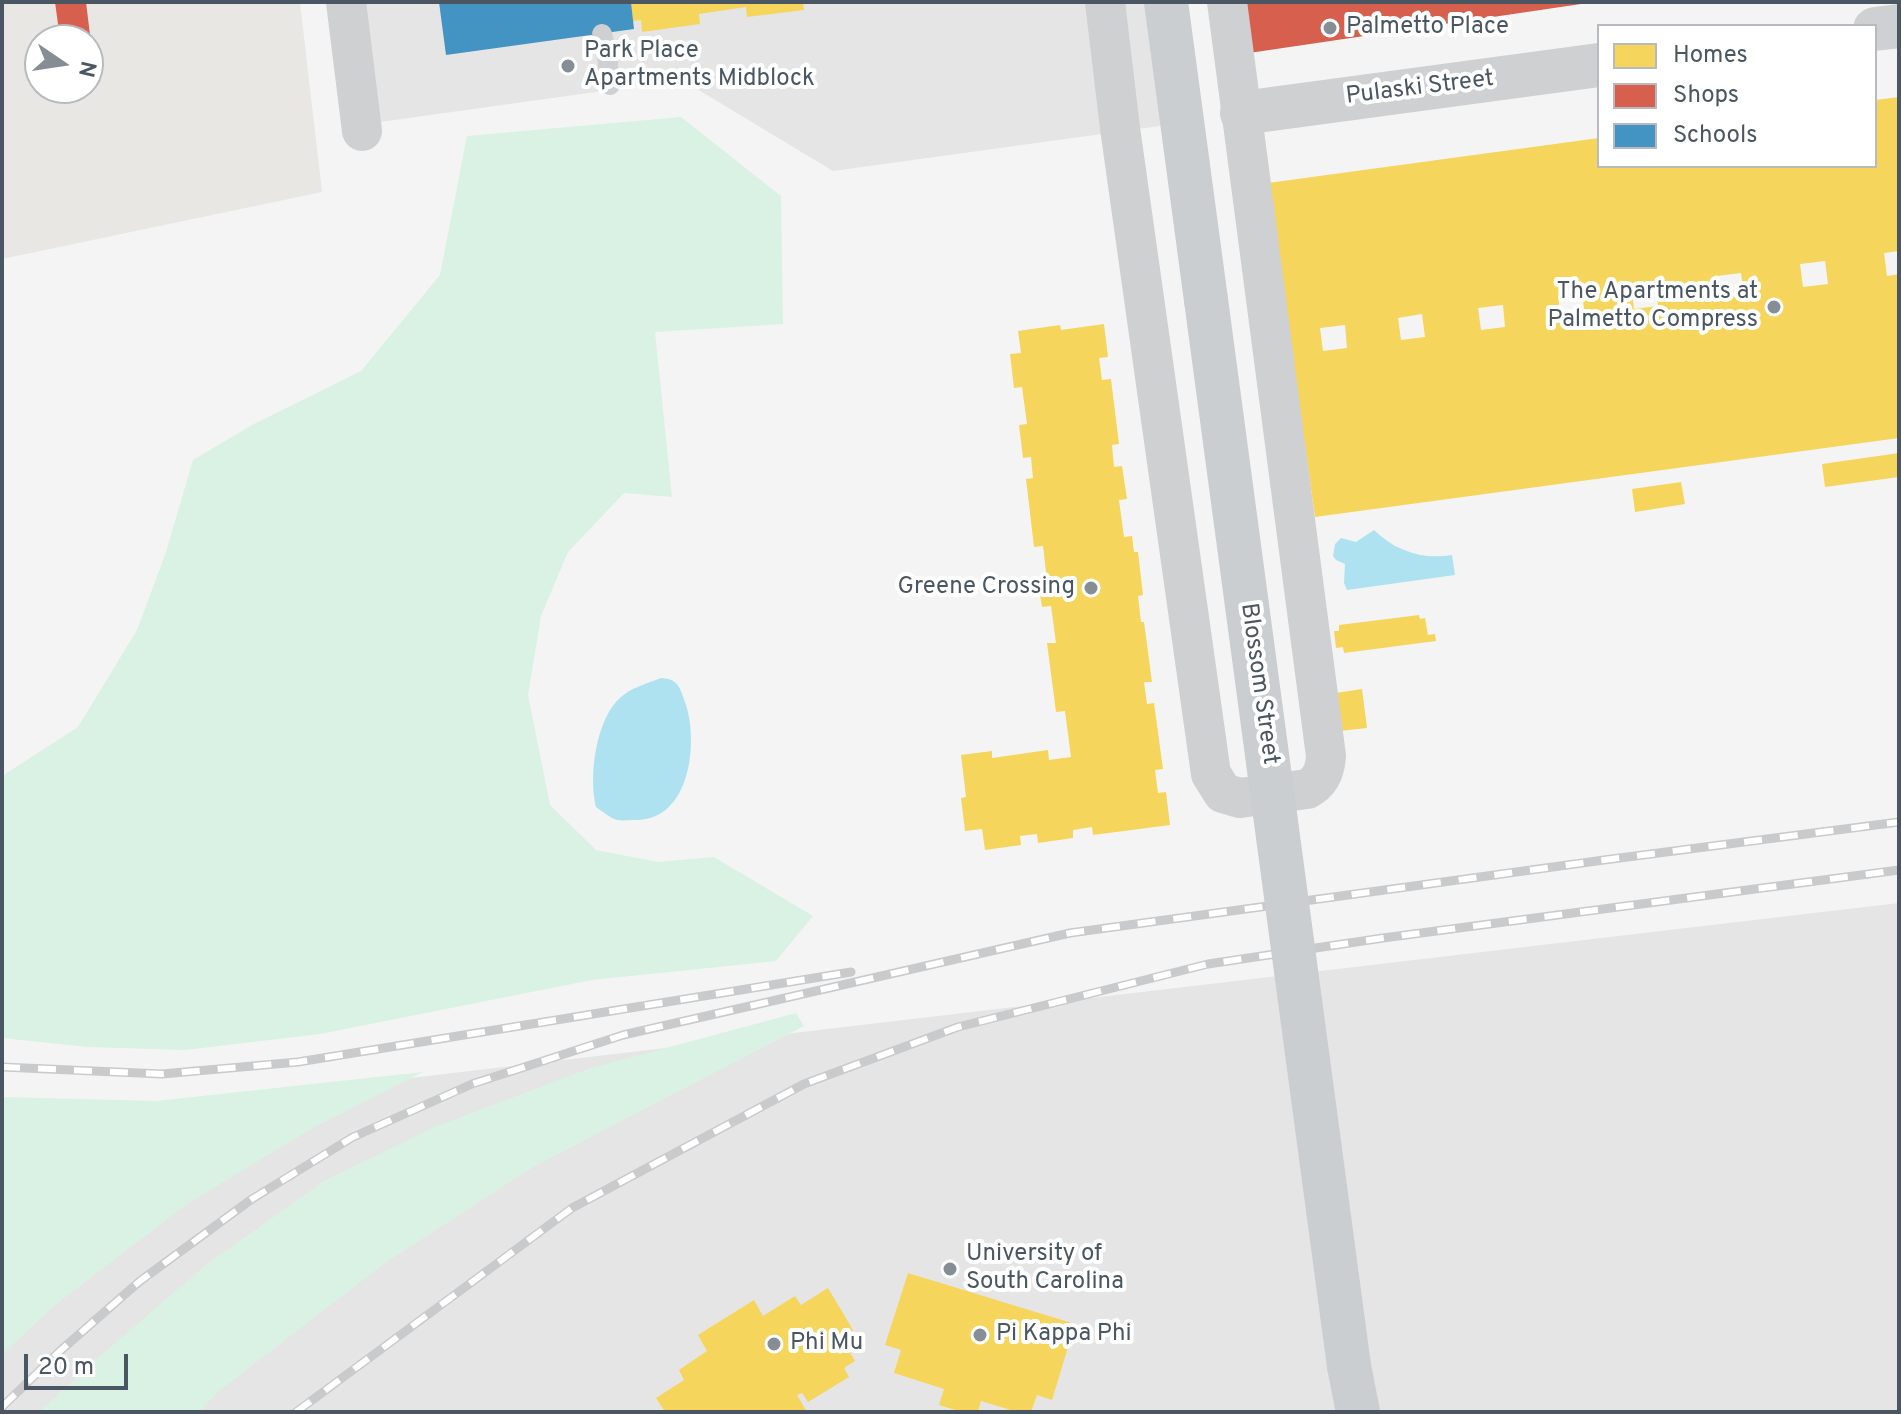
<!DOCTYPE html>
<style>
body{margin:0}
#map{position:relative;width:1901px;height:1414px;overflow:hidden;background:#f4f4f4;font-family:Overpass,sans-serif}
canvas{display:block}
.frame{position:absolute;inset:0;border:4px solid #4a5661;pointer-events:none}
.legend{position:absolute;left:1597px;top:24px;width:280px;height:144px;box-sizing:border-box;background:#fff;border:2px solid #b7bbc0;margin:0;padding:10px 14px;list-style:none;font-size:24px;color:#4a5661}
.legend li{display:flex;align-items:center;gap:16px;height:40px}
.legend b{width:40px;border:2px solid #b7bbc0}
.north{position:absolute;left:24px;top:24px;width:80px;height:80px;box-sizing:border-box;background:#fff;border:2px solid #b7bbc0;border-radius:50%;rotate:103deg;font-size:22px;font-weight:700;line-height:32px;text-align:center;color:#4a5661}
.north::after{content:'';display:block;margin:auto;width:28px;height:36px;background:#868d94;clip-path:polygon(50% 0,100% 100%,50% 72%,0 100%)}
.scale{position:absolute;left:24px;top:1354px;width:104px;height:36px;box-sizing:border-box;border:4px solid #4a5661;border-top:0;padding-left:10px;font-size:24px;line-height:28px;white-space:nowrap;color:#4a5661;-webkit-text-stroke:6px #fff;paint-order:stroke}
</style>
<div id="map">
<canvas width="1901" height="1414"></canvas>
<div class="frame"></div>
<ul class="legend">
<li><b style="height:22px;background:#f6d55c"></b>Homes</li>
<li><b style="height:22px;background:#d6604d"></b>Shops</li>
<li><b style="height:22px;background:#4393c3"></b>Schools</li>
</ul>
<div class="north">N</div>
<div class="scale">20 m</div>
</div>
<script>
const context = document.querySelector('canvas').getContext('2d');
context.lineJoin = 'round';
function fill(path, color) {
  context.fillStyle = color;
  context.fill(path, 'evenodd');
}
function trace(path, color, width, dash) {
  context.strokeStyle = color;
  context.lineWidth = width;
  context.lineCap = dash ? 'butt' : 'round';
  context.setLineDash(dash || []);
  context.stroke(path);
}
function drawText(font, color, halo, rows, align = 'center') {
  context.font = font + ' Overpass,sans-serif';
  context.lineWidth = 8;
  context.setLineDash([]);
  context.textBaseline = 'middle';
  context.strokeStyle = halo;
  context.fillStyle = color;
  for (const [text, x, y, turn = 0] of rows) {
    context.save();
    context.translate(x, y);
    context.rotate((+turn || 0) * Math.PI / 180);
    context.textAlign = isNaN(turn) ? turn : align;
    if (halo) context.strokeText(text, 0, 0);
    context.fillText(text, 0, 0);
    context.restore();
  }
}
fill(new Path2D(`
 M2,2h298l22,190 -320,67zM40,40h48v48h-48z`), '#e8e7e3');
fill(new Path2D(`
 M364,2h809l16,120 -356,49 -151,-91 -302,42z
 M1899,903v509h-1897v-286z`), '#e6e5e6');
fill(new Path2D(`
 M681,117l100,79 2,128 -128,8 17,165 -48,-4 -56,59 -27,64 -13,79 22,110 46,45 62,12 56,-5 99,59 -37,45 -184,19 -272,54 -135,16 -98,-3 -85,-9v-262l76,-49 59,-97 29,-78 27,-92 59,-35 109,-54 79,-96 27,-139z
 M796,1013l8,13 -269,140 -150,97 -166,128 -20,21h-160l44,-41 120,-104 121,-86 108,-53 156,-59z
 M423,1072l-112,57 -124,75 -133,102 -52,49v-258l154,4z`), '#d9f2e3');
fill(new Path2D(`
 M1374,530c21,21 49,30 78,25l3,20 -108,15 -3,-7 1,-19 -9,-4 -3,-4 2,-12 6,-6 15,4z
 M661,678c2,0 10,1 12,3 7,4 9,13 12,21 14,39 6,119 -50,118 -5,0 -13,1 -18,0 -7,-2 -15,-9 -21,-13 -8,-30 0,-88 24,-109 10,-10 28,-15 41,-20z`), '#aee2f0');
fill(new Path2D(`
 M631,2h172l1,8 -57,7 -1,-10 -47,7 1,10 -58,8 -1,-12 -8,1z
 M1899,97v154l-15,2 3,23 12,-2v164l-584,79 -47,-334 331,-45v28h276v-66zM1825,261l3,23 -25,3 -3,-23zM1741,273l3,22 -24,4 -3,-23zM1655,283l3,23 -24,3 -3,-23zM1582,293l3,22 -24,4 -3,-23zM1503,305l2,22 -24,3 -3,-22zM1422,314l3,23 -24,3 -3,-22zM1345,325l2,23 -24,3 -3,-23z
 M1104,324l4,33 -9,1 3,22 9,-1 8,65 -7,1 2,22 8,-1 5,33 -8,1 5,37 8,-1 2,16h4l5,43 -5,1 3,26h3l8,60h-8l3,22 7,-1 9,66 -8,1 3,23 8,-1 4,33 -77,10 -1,-8 -19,3v8l-35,5 -1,-9 -17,2 1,9 -36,5 -3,-21 -17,2 -4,-33 5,-1 -5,-42 31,-4v7l56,-8 1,10 22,-3 -6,-46 -9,1 -9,-69h9l-5,-37 -9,1 -4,-25 9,-2 -4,-34 -9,1 -8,-68 7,-1 -2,-21 -8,1 -4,-33 8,-1 -5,-37 -8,1 -4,-34 11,-1 -3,-22 42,-6 1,5z
 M1899,453v24l-74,10 -3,-23z
 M1681,482l4,22 -50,8 -3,-23z
 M1419,615l1,4 5,-1 3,17 7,-1 1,7 -92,12 -1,-6 -7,1 -2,-17h5v-6z
 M1362,689l5,39 -27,3 -4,-38z
 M908,1273l167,51 -23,76 -15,-5 -6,17h-14l-36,-11 -3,11h-16l-23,-7 5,-16 -50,-16 7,-23 -16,-5z
 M828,1288l25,42 -12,8 14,23 -11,7 5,9 -41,25 -6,-9 -5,2 10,17h-142l-9,-14 28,-18 -5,-10 28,-19 -9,-16 56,-35 9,16 32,-20 6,9z`), '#f6d55c');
fill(new Path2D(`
 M55,2h31l4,33 -30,4z
 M1243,2h338v2l-332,49z`), '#d6604d');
fill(new Path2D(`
 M439,2h192l3,27 -188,26z`), '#4393c3');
trace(new Path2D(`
 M602,34l5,21 3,30`), '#ced0d2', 20);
trace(new Path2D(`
 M346,2l16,129
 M1105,2l15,126 91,646 12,19 17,5 67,-9c14,-7 18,-18 19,-33l-99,-754`), '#ced0d2', 40);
trace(new Path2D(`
 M1875,29l24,-3
 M1242,113l357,-48`), '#ced0d2', 44);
trace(new Path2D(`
 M1166,2l40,298
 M1349,1366l9,46`), '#caced1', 44);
const rail = new Path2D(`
 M2,1067l160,7 136,-12 553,-90
 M2,1407l58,-56 80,-70 112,-82 101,-62 119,-53 151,-49 447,-102 534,-73 295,-38
 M296,1412l276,-204 232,-124 154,-57 250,-63 175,-26 516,-68`);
trace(rail, '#c9cacc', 9);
trace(rail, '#fff', 6, [18]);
trace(new Path2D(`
 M1206,300l143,1066`), '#caced1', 44);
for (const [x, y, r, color] of [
 [1330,28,8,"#868d94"],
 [568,66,8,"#868d94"],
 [1774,307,8,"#868d94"],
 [1091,588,8,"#868d94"],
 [950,1269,8,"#868d94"],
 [980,1335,8,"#868d94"],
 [774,1344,8,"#868d94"]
]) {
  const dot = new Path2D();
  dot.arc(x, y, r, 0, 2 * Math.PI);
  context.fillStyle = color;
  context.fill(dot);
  trace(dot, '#fff', 3);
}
drawText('24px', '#4a5661', '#fff', [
 ["Palmetto Place",1346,28],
 ["Park Place",584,52],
 ["Apartments Midblock",584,80],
 ["The Apartments at",1758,293,"right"],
 ["Palmetto Compress",1758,321,"right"],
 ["Greene Crossing",1075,588,"right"],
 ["University of",966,1255],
 ["South Carolina",966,1283],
 ["Pi Kappa Phi",996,1335],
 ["Phi Mu",790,1344]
], 'left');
drawText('24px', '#4a5661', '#fff', [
 ["Pulaski Street",1420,89,-7],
 ["Blossom Street",1258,684,82]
]);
</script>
